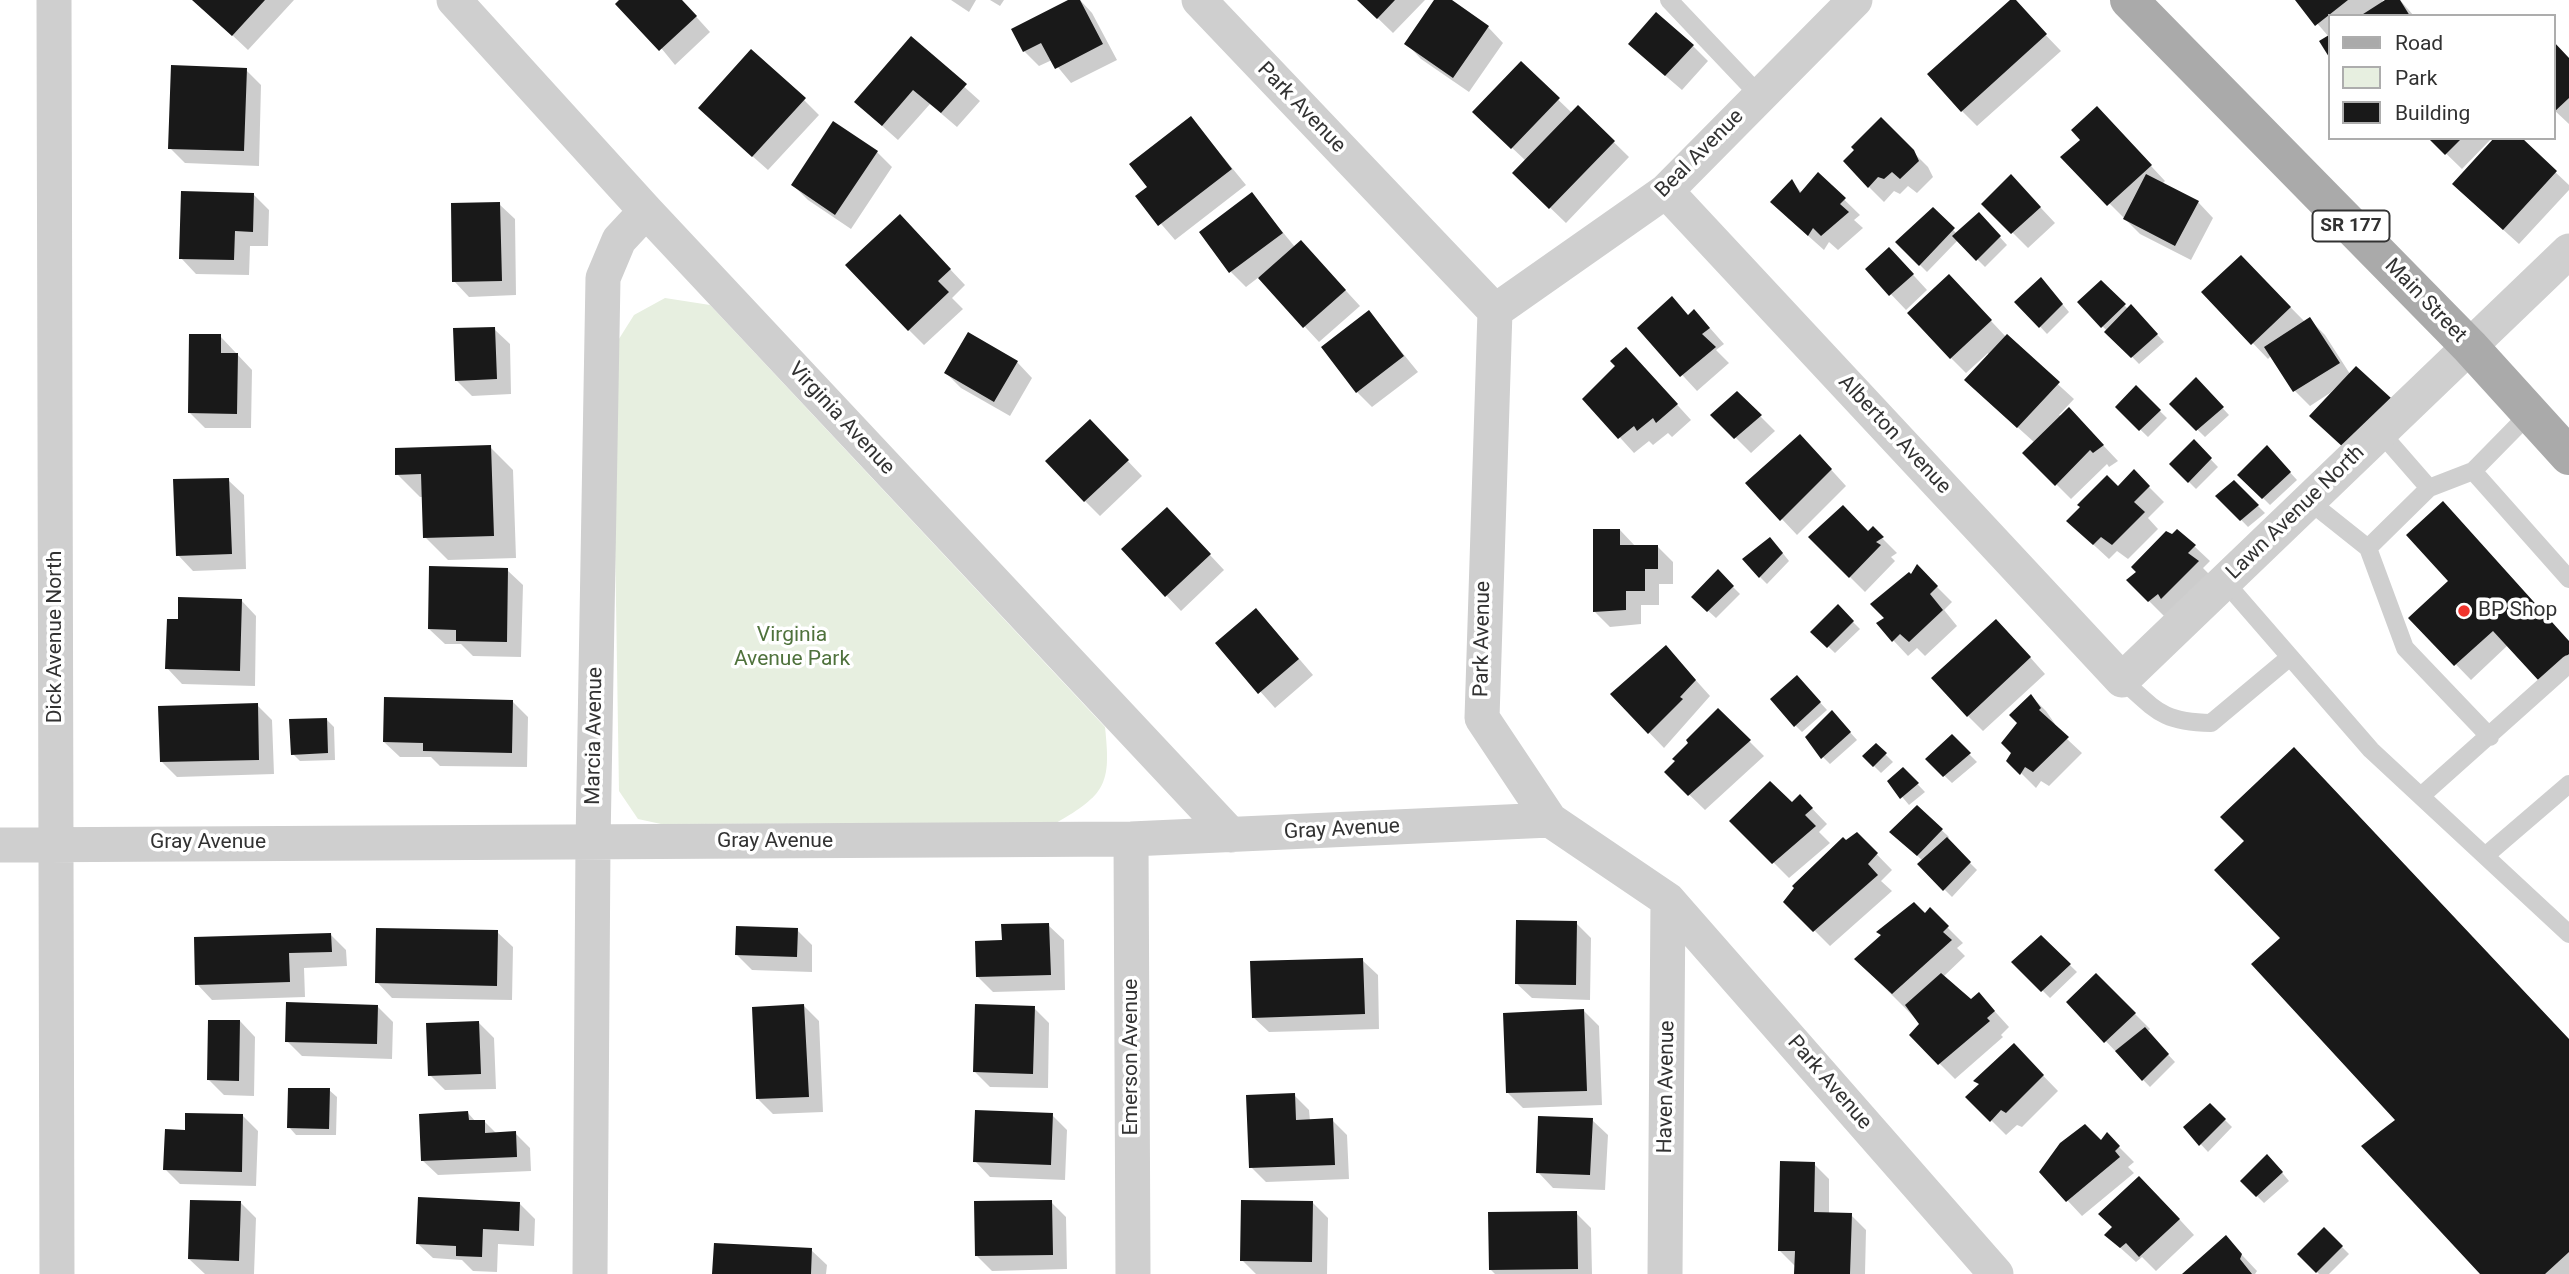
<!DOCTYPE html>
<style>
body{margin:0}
#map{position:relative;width:2569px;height:1274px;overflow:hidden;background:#fff;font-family:Roboto,sans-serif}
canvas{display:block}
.legend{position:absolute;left:2328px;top:14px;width:228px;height:126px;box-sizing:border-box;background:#fff;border:2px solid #adadad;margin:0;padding:9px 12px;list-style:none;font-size:21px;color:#323232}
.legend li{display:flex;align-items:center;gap:14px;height:35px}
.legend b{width:35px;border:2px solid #adadad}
</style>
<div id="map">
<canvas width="2569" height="1274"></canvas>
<ul class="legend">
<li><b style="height:9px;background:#aaa"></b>Road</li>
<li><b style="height:19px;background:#e7efe0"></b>Park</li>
<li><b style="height:19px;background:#191919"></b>Building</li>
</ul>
</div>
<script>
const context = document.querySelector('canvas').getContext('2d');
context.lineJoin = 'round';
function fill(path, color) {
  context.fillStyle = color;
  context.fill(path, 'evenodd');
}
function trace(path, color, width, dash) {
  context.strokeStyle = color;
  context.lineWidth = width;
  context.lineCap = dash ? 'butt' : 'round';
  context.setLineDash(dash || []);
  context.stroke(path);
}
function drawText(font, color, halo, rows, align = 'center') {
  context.font = font + ' Roboto,sans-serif';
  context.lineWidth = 7;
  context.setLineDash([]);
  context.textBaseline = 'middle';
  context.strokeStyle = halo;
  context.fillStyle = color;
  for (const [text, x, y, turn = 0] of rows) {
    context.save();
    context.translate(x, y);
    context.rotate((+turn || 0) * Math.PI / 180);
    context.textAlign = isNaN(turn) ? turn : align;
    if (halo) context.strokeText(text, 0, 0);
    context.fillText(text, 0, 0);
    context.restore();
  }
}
fill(new Path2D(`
 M665,298l45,7 395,422c6,57 1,67 -49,96l-395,1 -23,-5 -19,-28 -7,-441 22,-35z`), '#e7efe0');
fill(new Path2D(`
 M195,0h99l-46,50z
 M622,0h59l29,32 -35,33z
 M951,0h25l-7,12z
 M990,0h14l-4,6z
 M1072,0h8l12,13 25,47 -46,23 -19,-23 -13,6 -15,-15z
 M1359,0h66l-32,33z
 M1437,0h11l40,27 15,16 -34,49 -48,-33 -15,-16z
 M2012,0l49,51 -84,75 -15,-15z
 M2297,0h86l-2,4 7,-4h12l14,16h-85v38l-7,-12 7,-5z
 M911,39l69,62 -23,26 -27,-23 -32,36 -26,-23z
 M1693,46l15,15 -26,29 -36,-31z
 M2569,59v65l-16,-15z
 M1521,64l51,49 6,-6 51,50 -63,66 -52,-50 12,-12 -36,-34z
 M246,70l15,15 -2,81 -74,-3 -15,-15z
 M804,100l15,15 -51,55 -53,-47z
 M1191,118l55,67 -71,55 -38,-44 12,-9z
 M1881,120l47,47 5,10 -16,16 -9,-7 -8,8 -6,-3 -10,11 -15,-15z
 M2112,124l53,57 -3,3 36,18 15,16 -22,42 -51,-26 -77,-77z
 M2430,138h62l-30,31z
 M2519,138l50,47v5l-50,54 -50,-45z
 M877,152l15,15 -41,62 -43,-29 -15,-15z
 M1818,174l42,41 -6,5 9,8 -25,22 -9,-8 -5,8 -37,-33 5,-35 10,11z
 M2026,192l29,31 -27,25 -44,-44z
 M254,195l15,15 -1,36h-18l-1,29 -53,-1 -15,-16z
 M1252,195l43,52 6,-5 59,64 -41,36 -60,-65 -13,10 -15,-15z
 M499,204l16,15 1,76 -47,2 -15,-16z
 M1933,209l24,25 29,-12 21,23 -22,22 -27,-27 -31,32 -30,-30z
 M915,232l50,53 -13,13 11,11 -39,36 -15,-15z
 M2241,257l64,65 4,-3 16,16 25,39 -20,19 -20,13 -15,-15 -23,-36 -4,4 -64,-67z
 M1904,265l23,25 -21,20 -39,-41z
 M2101,282l27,27 10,5 26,28 -25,22 -60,-62z
 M2048,287l21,25 -22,22 -30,-32z
 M1964,292l42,45 68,62 -15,16 25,10 34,36 -9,6 -2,-3 -36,35 -46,-46 10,-10 -53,-48 7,-40 -1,-2 -22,20 -15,-15z
 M1369,312l49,60 -46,35 -15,-15z
 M1689,317l20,10 15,17 -8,6 13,13 -32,28 -58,-63z
 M494,329l16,15 1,50 -39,2 -16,-16z
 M220,336l32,34 -1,58h-46l-16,-16z
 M1017,362l15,16 -22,38 -49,-28 -15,-15z
 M1641,365l50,55 -19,17 -4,-4 -15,12 -4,-4 -15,12 -49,-54z
 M2203,387l26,28 -24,22 -34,-33z
 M2136,388l31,30 -19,19 -31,-30z
 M1737,393l38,38 -24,22 -38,-38z
 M1105,437l37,39 -42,40 -15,-15z
 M2194,442l24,25 -22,22 -25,-25z
 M490,447l23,23 3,88 -68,2 -23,-23 -1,-40h-4l-23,-23z
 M1815,452l31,34 -49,49 -49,-52z
 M2274,455l23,25 -27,25 -30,-30z
 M2134,472l30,30 -16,16 10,11 -30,30 -11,-8 -8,8 -25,-23 34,-48z
 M228,480l16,15 2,74 -53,2 -15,-16z
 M2234,482l31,31 -17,14 -30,-31z
 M1182,525l42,45 -43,41 -15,-16z
 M1873,529l24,24 -6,4 4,4 -30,31 -55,-55 58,-4z
 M1620,530l16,17h22l15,15v22h-14v21h-18v19l-31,3 -15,-15z
 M2178,531l32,30 -7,7 10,10 -49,38 -36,-36z
 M1777,546l12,15 -22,23 -7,-7z
 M1917,567l35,35 -8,8 13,16 -32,30 -8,-8 -9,8 -30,-32 8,-6z
 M507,570l16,15 -2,72 -48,-1 -12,-12h-16l-16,-15z
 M1718,572l22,22 -24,24 -23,-21z
 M241,600l15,16 -1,70 -73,-2 -15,-16 12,-47z
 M1838,607l22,22 -25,24 -22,-21z
 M2411,618l158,25v25l-61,-23 -37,35z
 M1271,626l42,49 -38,33 -58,-65z
 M2011,636l34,38 -62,57 -15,-15z
 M1666,647l44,49 -46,52 -52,-54z
 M1804,685l23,25 -25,22 -7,-7z
 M2031,696l15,15 9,13 -2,2 29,27 -33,33 -8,-5 -5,7 -27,-27z
 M513,702l15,15 -1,50 -87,-1 -9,-9h-31l-16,-15z
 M257,705l15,15 2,54 -97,3 -15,-15z
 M1718,710l46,46 -59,54 -39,-38z
 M327,720l7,7 1,33 -35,1 -7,-7z
 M1839,720l18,20 -27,24 -7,-7z
 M1952,737l25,25 -25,21 -25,-24z
 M1876,745l17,17 -12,11 -17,-17z
 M1903,769l22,23 -16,13 -20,-24z
 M2316,772l253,270v232h-86l-86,-154z
 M1800,796l27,28 -8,8 11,11 -41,35 -57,-57 60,-16z
 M1917,807l32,30 -2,3 30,30 -25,27 -33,-33 4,-3 -24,-22z
 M1857,834l35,36 -11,11 11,10 -62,55 -44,-44z
 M1930,910l33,33 -6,5 8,8 -22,21 28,25 8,-8 30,33 -8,8 2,2 -48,42 -44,-44 10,-11 -50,-50 11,-38 -4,-4 47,-16z
 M1576,923l15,15 -1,62 -58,-2 -16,-15z
 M1048,925l16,15 1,50 -72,2 -16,-16 27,-34z
 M797,930l15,15v27l-60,-2 -16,-16z
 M497,932l16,15 -1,53 -120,-2 -15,-16z
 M331,935l15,15 1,16 -43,2 1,29 -93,3 -15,-16z
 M2041,937l36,35 -27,26 -36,-36z
 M1362,960l16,15 1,54 -110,3 -16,-15z
 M2096,975l54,54 -3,3 28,30 -25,25 -82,-85z
 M377,1006l16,16 -1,37 -90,-3 -15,-15z
 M804,1006l15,15 4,91 -50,2 -15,-15z
 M1034,1008l15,15 -1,65 -58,-1 -16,-16z
 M1584,1011l15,15 3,79 -79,3 -15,-15z
 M240,1021l15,16 -1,59 -30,-1 -15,-15z
 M479,1023l15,15 2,51 -51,1 -15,-15z
 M2029,1061l29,30 -36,36 -5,-2 -11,10 -38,-38 12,-12 -4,-4z
 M329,1090l8,7 -1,38h-40l-7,-8z
 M1294,1095l15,15 1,11 22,-1 15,15 2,44 -83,3 -15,-15z
 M2210,1105l22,22 -24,25 -23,-25z
 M468,1113l8,9 8,-1 13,13 18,-1 15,15 1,23 -93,4 -16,-15z
 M1052,1115l15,15 -2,50 -75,-3 -15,-16z
 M243,1116l15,15 -2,55 -76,-2 -15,-15 21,-37z
 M1592,1120l16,15 -3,55 -52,-2 -15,-16z
 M2107,1135l27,27 -6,5 6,6 -52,43 -41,-44 60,-29z
 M2274,1163l15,18 -25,22 -22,-22z
 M1814,1164l15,15v35l22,1 15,15 -1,44h-69v-7l-16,-16z
 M2155,1193l39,42 -38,36 -14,-14 -6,5 -30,-27z
 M1051,1202l15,15 1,52 -75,2 -16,-16z
 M241,1203l15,15 -2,56h-49l-16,-15z
 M1313,1203l15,15 -1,56h-71l-14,-14z
 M520,1204l15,15 -1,27 -36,-2 -1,28 -24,-1 -11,-11 -29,-2 -16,-15z
 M1576,1213l15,15 1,46h-97l-4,-4z
 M2324,1229l25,25 -20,20h-10l-20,-20z
 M2226,1238l31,33 -2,3h-70z
 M811,1250l16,15 -1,9h-112z`), '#0003');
fill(new Path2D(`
 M192,0h73l-33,36z
 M619,0h63l15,16 -38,35 -44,-47z
 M1068,0h12l23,44 -48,25 -14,-26 -18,9 -12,-23z
 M1357,0h38l-18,19z
 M1434,0h18l37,26 -36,52 -49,-34z
 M2010,0h6l31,34 -86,78 -34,-38z
 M2295,0h53l-33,26z
 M2385,0h15l10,16h-50z
 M1656,12l38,33 -29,31 -37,-32z
 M2329,35v22l-10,-16z
 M911,36l56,48 -26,29 -28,-23 -31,36 -28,-24z
 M2553,41l16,17v40l-16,15z
 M751,49l55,49 -54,59 -54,-49z
 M1521,61l39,37 -49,51 -39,-37z
 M171,65l76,3 -3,83 -76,-2z
 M1578,105l37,36 -66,68 -37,-36z
 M2097,106l55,59 -45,41 -47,-49 20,-17 -9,-10z
 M1191,116l41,53 -74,57 -23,-30 12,-9 -18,-23z
 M1881,117l33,33 5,11 -19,18 -8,-7 -8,7 -6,-2 -10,11 -25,-27 11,-11 -3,-3z
 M833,121l45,30 -43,64 -44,-30z
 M2428,138h34l-17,17z
 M2494,138h28l35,33 -54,59 -51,-46z
 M1818,172l28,26 -6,6 9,8 -28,24 -8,-8 -5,8 -38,-34 22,-23 8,14z
 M2011,174l30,33 -30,27 -30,-30z
 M2146,174l53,27 -24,45 -52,-27z
 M181,191l73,2 -1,39 -18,-1 -1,29 -55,-1z
 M1252,192l31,41 -54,40 -30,-41z
 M500,202l2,79 -50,1 -1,-79z
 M1933,207l22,21 -36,38 -24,-24z
 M1979,212l22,24 -25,25 -24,-25z
 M900,214l51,55 -13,12 11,11 -41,39 -63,-66z
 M1301,240l45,50 -43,38 -45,-50z
 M1889,247l25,27 -25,22 -24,-27z
 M2241,255l50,52 -40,38 -50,-53z
 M1949,274l43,46 -42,39 -43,-46z
 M2041,277l22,27 -24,24 -25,-26z
 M2101,280l25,24 -25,24 -24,-26z
 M1672,296l16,19 6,-6 16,19 -8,6 14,13 -36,30 -43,-49z
 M2131,304l27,30 -27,24 -27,-26z
 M1369,310l35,46 -48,37 -35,-46z
 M2310,317l30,46 -47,29 -29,-45z
 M495,327l2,52 -42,2 -2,-53z
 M968,332l50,29 -24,41 -50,-29z
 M189,334h32v19h17l-1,61 -49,-1z
 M2007,334l53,48 -43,46 -53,-48z
 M1626,347l52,57 -22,19 -3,-5 -16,13 -3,-5 -16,13 -36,-40 33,-33 -5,-5z
 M2356,366l35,32 -47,50 -35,-32z
 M2196,377l28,30 -28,24 -27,-27z
 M2136,385l25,25 -22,21 -24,-24z
 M1737,391l25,24 -28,24 -24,-24z
 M2069,407l35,38 -11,8 -3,-3 -35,36 -33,-33z
 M1090,419l39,41 -45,42 -39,-41z
 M1800,434l32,35 -52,52 -35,-38z
 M2194,439l18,19 -24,25 -19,-19z
 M491,445l3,91 -71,2 -2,-64 -26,1v-27z
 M2267,445l24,27 -29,27 -25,-24z
 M2134,469l16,17 -16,16 11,10 -33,33 -11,-8 -8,8 -27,-24 14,-14 -3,-2 30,-30 11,11z
 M229,478l3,76 -56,2 -3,-77z
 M2234,480l25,25 -19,16 -25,-25z
 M2443,501l126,140v13l-30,27 -46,-50 -39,35 -46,-48 40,-37 -42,-46z
 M1843,505l25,26 5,-5 11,11 -8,5 5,3 -32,33 -41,-41z
 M1167,507l44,47 -46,43 -44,-48z
 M1593,529h27v16h38v24h-13v22h-19v19l-33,2z
 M2177,529l19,16 -8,8 11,8 -38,38 -3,-5 -10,8 -22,-22 10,-8 -5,-5 35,-36 6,3z
 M1770,537l13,16 -24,25 -17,-19z
 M1917,564l21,22 -8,8 13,16 -34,32 -9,-8 -8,8 -16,-19 8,-5 -14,-14 39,-32 2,2z
 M429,566l79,2 -1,74 -51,-1v-11l-28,-1z
 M1718,569l16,17 -27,26 -16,-15z
 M178,597l64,2 -2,72 -75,-2 2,-50h11z
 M1838,604l16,17 -27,27 -17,-16z
 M1256,608l43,51 -41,35 -43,-51z
 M1996,619l35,38 -64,60 -36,-39z
 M1666,645l30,35 -16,17 3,2 -35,35 -38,-40z
 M1797,675l24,27 -27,25 -24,-28z
 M2031,694l10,14 -2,2 30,27 -36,35 -8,-5 -5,8 -14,-14 5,-8 -10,-10 16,-20 -8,-8z
 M384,697l129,3 -1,53 -89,-2v-8l-40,-1z
 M258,703l1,57 -99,2 -2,-56z
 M1718,708l33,32 -63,56 -24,-24 11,-11 -3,-2 16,-16 -2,-3z
 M1832,710l19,22 -30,27 -16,-22z
 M327,718l1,35 -37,2 -2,-36z
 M1952,734l19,19 -28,24 -18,-18z
 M1876,743l11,10 -14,14 -11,-11z
 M2294,747l275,292v213l-24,22h-65l-119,-128 34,-26 -144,-156 29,-26 -66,-68 30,-29 -24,-24z
 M1903,767l16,16 -19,16 -13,-18z
 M1770,781l22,21 8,-8 13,14 -8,7 11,11 -44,38 -43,-43z
 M1917,805l26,24 -26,27 -28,-24z
 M1857,832l21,21 -10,11 10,11 -65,57 -30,-30 11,-14 -2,-2 51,-49 3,3z
 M1947,837l24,25 -28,29 -26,-27z
 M1914,902l11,11 5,-6 19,19 -6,6 9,8 -60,54 -38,-35 27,-24 -5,-3z
 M1516,920l61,1 -1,64 -61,-1z
 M1049,923l2,52 -75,2 -1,-36 27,-1 -1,-16z
 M736,926l62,2 -1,29 -62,-2z
 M376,928l122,2 -1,56 -122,-3z
 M331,933l1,19 -43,1 1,29 -95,3 -1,-48z
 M2041,935l30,29 -30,28 -30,-30z
 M1363,958l2,56 -113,4 -2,-57z
 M1941,973l30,26 8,-7 16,19 -8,7 3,3 -52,44 -29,-30 10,-11 -14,-19z
 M2096,973l40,40 -32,30 -38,-41z
 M286,1002l92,3 -1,39 -92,-2z
 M804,1004l5,93 -53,2 -4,-92z
 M975,1004l60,2 -2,68 -60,-2z
 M1584,1009l3,82 -81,2 -3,-80z
 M208,1020h32l-1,61 -32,-1z
 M479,1021l2,53 -53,2 -2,-53z
 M2145,1027l24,27 -27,27 -27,-30z
 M2014,1043l30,32 -38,38 -5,-3 -11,12 -25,-25 14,-13 -6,-3z
 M288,1088h42l-1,41 -42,-1z
 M1295,1093l1,27 37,-2 2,47 -86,3 -3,-73z
 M2210,1103l16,16 -27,27 -16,-19z
 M975,1110l78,3 -2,52 -78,-3z
 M468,1111l1,9h16v13l31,-2 1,26 -96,4 -2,-47z
 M185,1113l58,1 -1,58 -79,-2 2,-41 20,1z
 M1538,1116l55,2 -3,57 -54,-2z
 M2085,1124l16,16 6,-8 13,14 -5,5 5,6 -54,45 -27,-30 21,-29z
 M2267,1154l16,18 -27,25 -16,-16z
 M1780,1161l35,1 -1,50 38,1 -2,61h-56l1,-23h-17z
 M2139,1176l41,43 -41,38 -13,-14 -6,5 -16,-13 8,-8 -14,-13z
 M418,1197l102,5 -1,29 -36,-2 -1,28 -26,-1v-10l-40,-2z
 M190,1200l51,1 -2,60 -51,-2z
 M1052,1200l1,55 -78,1 -1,-55z
 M1241,1200l72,1 -1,61 -72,-1z
 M1577,1211l1,58 -89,1 -1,-58z
 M2324,1227l19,19 -27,27 -19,-19z
 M2226,1235l16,19 -2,5 12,15h-70z
 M714,1243l98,5 -1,26h-99z`), '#191919');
trace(new Path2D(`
 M1669,0l90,95
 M2530,413l-57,58 96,108
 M2381,433l48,55
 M2309,501l59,47 61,-60 44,-17
 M2368,548l37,100 85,89
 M2225,582l146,168 198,184
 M2122,680c35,31 40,42 89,43l79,-66
 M2421,796l148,-132
 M2485,856l84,-72`), '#cfcfcf', 18);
trace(new Path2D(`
 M54,0l3,1274
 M454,0l192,211 585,624
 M1199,0l296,311 -13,407 68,102 118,80 328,374
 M1666,191l456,489 447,-429
 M1495,311l171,-120 189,-191
 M1131,839l2,435
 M0,845l1131,-6 419,-19
 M590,1274l3,-431 10,-565 16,-38 27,-29
 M1665,1274l3,-374`), '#cfcfcf', 35);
trace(new Path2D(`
 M2129,0l341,347 99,109`), '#aaa', 38);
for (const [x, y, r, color] of [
 [2464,611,7,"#f1342d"]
]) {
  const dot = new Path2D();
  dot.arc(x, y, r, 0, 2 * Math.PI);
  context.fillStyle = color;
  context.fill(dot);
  trace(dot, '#fff', 2.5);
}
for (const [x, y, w] of [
 [2351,226,77]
]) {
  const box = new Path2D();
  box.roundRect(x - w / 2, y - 15.5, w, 31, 5);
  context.fillStyle = '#fff';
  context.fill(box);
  trace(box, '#323232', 2);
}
drawText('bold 19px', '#323232', null, [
 ["SR 177",2351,226]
]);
drawText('21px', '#323232', '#fff', [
 ["Park Avenue",1301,108,46],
 ["Beal Avenue",1700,154,-45],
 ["Main Street",2425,301,46],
 ["Virginia Avenue",841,419,47],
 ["Alberton Avenue",1894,435,47],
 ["Lawn Avenue North",2296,513,-44],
 ["Dick Avenue North",56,637,-90],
 ["Park Avenue",1483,639,-89],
 ["Marcia Avenue",595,736,-89],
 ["Gray Avenue",1342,830,-3],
 ["Gray Avenue",775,842],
 ["Gray Avenue",208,843],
 ["Emerson Avenue",1132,1057,-90],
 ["Park Avenue",1829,1083,49],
 ["Haven Avenue",1667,1087,-89]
]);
drawText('21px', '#323232', '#fff', [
 ["BP Shop",2478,611]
], 'left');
drawText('21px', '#4f723c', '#fff', [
 ["Virginia",792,636],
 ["Avenue Park",792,660]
]);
</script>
